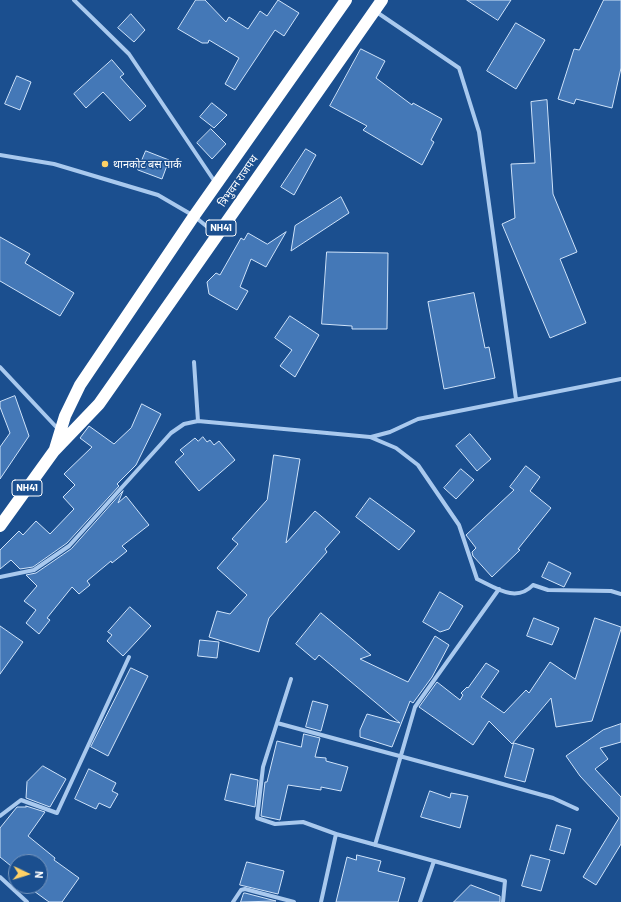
<!DOCTYPE html>
<meta charset="utf-8">
<style>
body{margin:0}
#map{position:relative;width:621px;height:902px;overflow:hidden;background:#1b4f8f;font-family:Barlow,sans-serif}
canvas{display:block}
.north{position:absolute;left:8px;top:854px;width:40px;height:40px;box-sizing:border-box;background:#1b4f8f;border:1px solid #7695bc;border-radius:50%;rotate:94deg;font-size:11px;font-weight:700;line-height:16px;text-align:center;color:#fff}
.north::after{content:'';display:block;margin:auto;width:14px;height:18px;background:#ffd166;clip-path:polygon(50% 0,100% 100%,50% 72%,0 100%)}
</style>
<div id="map">
<canvas width="621" height="902"></canvas>
<div class="north">N</div>
</div>
<script>
const context = document.querySelector('canvas').getContext('2d');
context.lineJoin = 'round';
function fill(path, color) {
  context.fillStyle = color;
  context.fill(path, 'evenodd');
}
function trace(path, color, width, dash) {
  context.strokeStyle = color;
  context.lineWidth = width;
  context.lineCap = dash ? 'butt' : 'round';
  context.setLineDash(dash || []);
  context.stroke(path);
}
function drawText(font, color, halo, rows, align = 'center') {
  context.font = font + ' Barlow,"Noto Sans Devanagari",sans-serif';
  context.lineWidth = 3;
  context.setLineDash([]);
  context.textBaseline = 'middle';
  context.strokeStyle = halo;
  context.fillStyle = color;
  for (const [text, x, y, turn = 0] of rows) {
    context.save();
    context.translate(x, y);
    context.rotate((+turn || 0) * Math.PI / 180);
    context.textAlign = isNaN(turn) ? turn : align;
    if (halo) context.strokeText(text, 0, 0);
    context.fillText(text, 0, 0);
    context.restore();
  }
}
const building = new Path2D(`
 M196,0h9l21,22 3,-5 19,12 12,-18 7,5 11,-16 21,13 -15,23 -9,-6 -40,60 -10,-6 14,-26 -30,-18 -1,3h-6l-24,-14z
 M467,0h44l-13,20z
 M604,0h17v68l-9,40 -36,-9 -2,5 -16,-5 16,-50 5,1z
 M131,14l14,16 -11,12 -16,-14z
 M516,23l29,17 -29,49 -29,-18z
 M361,49l24,12 -9,17 36,27 1,-2 29,16 -11,21 3,2 -12,23 -59,-35 4,-4 -37,-20z
 M112,60l12,14 -4,3 26,29 -16,15 -27,-29 -17,16 -12,-14z
 M17,76l14,6 -11,28 -15,-6z
 M547,100l6,94 24,58 -17,7 26,64 -36,15 -48,-114 13,-6 -4,-54 24,-1 -4,-61z
 M212,103l15,12 -13,13 -14,-11z
 M211,129l15,15 -14,15 -15,-16z
 M306,149l10,6 -22,40 -13,-8z
 M146,151l23,9 -7,19 -24,-9z
 M341,197l8,16 -58,38 4,-25z
 M286,232l-20,35 -15,-8 -11,28 8,4 -11,19 -28,-16 -2,-12 9,-9 4,2 21,-37 3,2 4,-7 19,11z
 M0,237l30,17 -5,9 49,30 -14,23 -60,-35z
 M327,252l61,1 -1,76h-35v-3l-30,-2z
 M474,293l11,55 4,-1 6,31 -51,11 -16,-87z
 M290,316l29,19 -24,42 -15,-11 12,-16 -17,-12z
 M15,396l14,40 -29,43v-32l10,-14 -10,-26v-5z
 M142,404l19,10 -25,51 -19,19 2,2 -52,57 -34,24 -13,2 -9,-9 -11,9v-19l19,-19 4,4 13,-14 14,13 24,-25 -11,-12 12,-12 -11,-11 28,-27 -12,-9 9,-12 25,18 17,-16z
 M470,434l21,25 -14,12 -21,-25z
 M203,437l4,5 3,-2 4,5 5,-4 16,19 -36,31 -24,-29 9,-8 -4,-4 15,-12 3,3z
 M274,455l26,4 -14,84 29,-32 25,21 -15,17 2,3 -58,66 -10,34 -50,-15 8,-26 13,3 17,-19 -30,-27 21,-24 -6,-5 35,-39z
 M526,466l14,11 -10,14 21,17 -33,41 2,1 -28,27 -19,-21 -1,-4 4,-4 -10,-13 48,-45 -4,-3z
 M461,469l13,11 -18,19 -12,-11z
 M123,491l-5,12 8,-7 23,29 -27,21 5,5 -15,12 -1,-2 -24,20 3,4 -11,9 -7,-7 -25,31 3,2 -11,14 -13,-11 10,-13 -12,-9 13,-15 -11,-11 10,-2 35,-24z
 M370,498l45,33 -16,19 -43,-33z
 M549,562l22,11 -7,14 -22,-10z
 M440,592l23,14 -14,23 -9,3 -17,-10z
 M130,607l21,19 -28,30 -16,-15 5,-6 -4,-3z
 M321,613l50,42 -11,4 48,23 27,-46 14,9 -17,32 -19,26 -3,-2 -18,46 -32,-10v-7l7,-16 33,9 -81,-68 -4,5 -19,-16z
 M534,618l25,10 -7,17 -25,-9z
 M595,618l26,9v2l-29,92 -36,6 -5,-29 -39,46 -23,-23 -16,24 -54,-38 18,-25 23,18 3,-5 -2,-2 6,-6 1,1 18,-25 13,8 -18,26 23,16 22,-23 3,3 21,-31 25,17z
 M0,626l23,16 -23,32z
 M200,640l19,2 -2,16 -19,-2z
 M131,668l17,8 -40,80 -17,-9z
 M313,701l15,4 -7,26 -15,-4z
 M621,724v18l-21,6 8,11 -13,10 26,28v47l-25,41 -13,-8 36,-59 -39,-42 -14,-20 37,-26z
 M304,734l16,4 -5,19 11,1v3l22,6 -7,24 -20,-4v3l-33,-5 -8,35 -19,-4 4,-34h2l10,-41 24,6z
 M514,743l20,6 -9,33 -20,-5z
 M43,766l23,13 -16,28 -24,-9 1,-16z
 M89,769l27,14 -4,8 6,3 -8,14 -11,-5 -3,6 -21,-10z
 M231,774l27,6 -3,27 -30,-7z
 M430,791l20,7 1,-5 17,3 -8,32 -39,-11z
 M26,806l19,6 -17,24 27,22 -1,2 25,18 -17,24h-13l-22,-16h13v-24h-24v8l-16,-13v-29l17,-21h9z
 M557,825l14,4 -7,25 -14,-4z
 M357,855l24,6 -3,10 27,7 -7,24h-62l11,-45 9,3z
 M531,855l19,5 -9,31 -19,-5z
 M247,862l37,9 -6,23 -38,-9z
 M471,885l29,11v6h-46z
 M244,893h1l31,8 -35,1z`);
fill(building, '#4478b7');
trace(building, '#cfe3fa', 1);
trace(new Path2D(`
 M74,0l55,54 86,128
 M375,11l84,57 20,64 37,267
 M0,155l54,9 104,31 36,21 22,18
 M194,362l4,59
 M0,367l59,63
 M371,437l19,-5 28,-13 203,-40
 M0,577l34,-7 35,-24 102,-113 13,-9 14,-3 172,16 26,11 22,17 41,60 18,54c19,9 39,24 56,6l15,5 63,1 10,3
 M277,723l14,-44
 M0,816l21,-16 36,13 72,-156
 M336,834l-33,-12 -28,2 -18,-6 6,-51 14,-44 204,55 72,20 24,11
 M375,845l40,-138 84,-118
 M434,861l71,20 -2,21
 M0,877l27,25
 M233,902l8,-12 4,-1 49,13
 M321,902l15,-68 98,27 -14,41`), '#a9c9ee', 4);
trace(new Path2D(`
 M55,449l10,-33 15,-31 114,-169 152,-216
 M0,526l54,-75 45,-47 283,-404`), '#fff', 12);
for (const [x, y, r, color] of [
 [105,164,4,"#ffd166"]
]) {
  const dot = new Path2D();
  dot.arc(x, y, r, 0, 2 * Math.PI);
  context.fillStyle = color;
  context.fill(dot);
  trace(dot, '#1b4f8f', 1.5);
}
for (const [x, y, w] of [
 [221,228,30],
 [27,488,30]
]) {
  const box = new Path2D();
  box.roundRect(x - w / 2, y - 8, w, 16, 3);
  context.fillStyle = '#1b4f8f';
  context.fill(box);
  trace(box, '#fff', 1);
}
drawText('bold 10px', '#fff', null, [
 ["NH41",221,228],
 ["NH41",27,488]
]);
drawText('11px', '#fff', '#1b4f8f', [
 ["थानकोट बस पार्क",113,164]
], 'left');
drawText('11px', '#fff', '#1b4f8f', [
 ["त्रिभुवन राजपथ",238,181,-55]
]);
</script>
